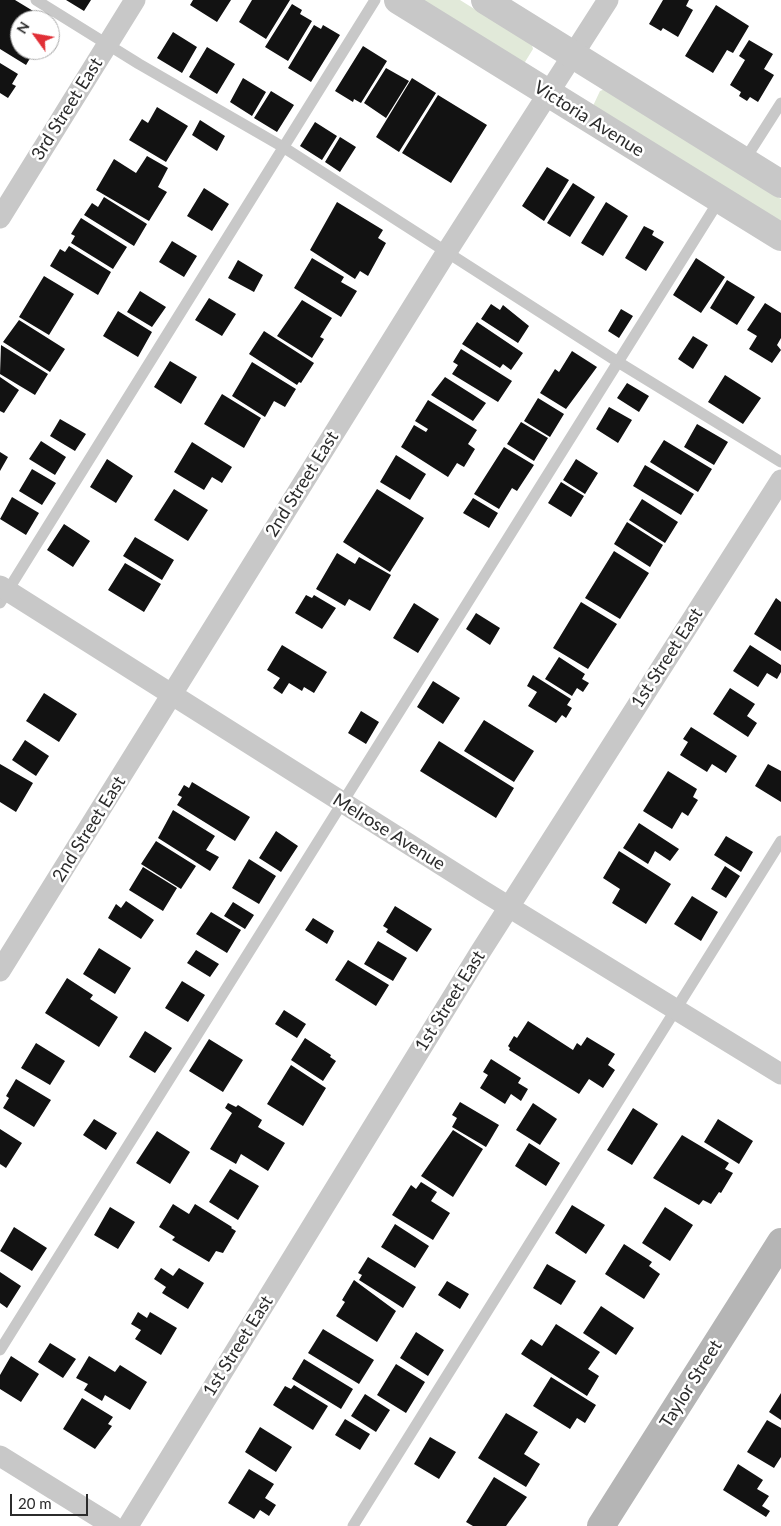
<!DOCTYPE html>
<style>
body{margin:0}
#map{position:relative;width:781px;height:1526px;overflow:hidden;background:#fff;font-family:Lato,sans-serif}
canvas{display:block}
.north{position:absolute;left:10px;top:10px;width:50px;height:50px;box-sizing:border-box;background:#fff;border:1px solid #aaa;border-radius:50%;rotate:302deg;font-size:14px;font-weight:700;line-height:20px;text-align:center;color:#2b2b2b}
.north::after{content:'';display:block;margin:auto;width:18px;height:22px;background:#e12f36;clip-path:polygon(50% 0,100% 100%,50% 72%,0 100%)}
.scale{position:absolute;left:10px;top:1494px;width:78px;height:22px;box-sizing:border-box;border:2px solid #2b2b2b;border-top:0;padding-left:6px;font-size:15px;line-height:18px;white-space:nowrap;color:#2b2b2b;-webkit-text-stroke:4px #fff;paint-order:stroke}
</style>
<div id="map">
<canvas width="781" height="1526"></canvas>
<div class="north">N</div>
<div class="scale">20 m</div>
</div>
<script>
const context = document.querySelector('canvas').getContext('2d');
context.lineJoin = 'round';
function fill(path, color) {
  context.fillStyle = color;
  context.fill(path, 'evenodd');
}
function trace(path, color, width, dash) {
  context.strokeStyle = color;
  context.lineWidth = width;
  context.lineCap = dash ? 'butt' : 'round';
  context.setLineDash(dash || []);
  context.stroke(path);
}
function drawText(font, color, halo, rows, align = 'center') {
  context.font = font + ' Lato,sans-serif';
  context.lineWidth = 5;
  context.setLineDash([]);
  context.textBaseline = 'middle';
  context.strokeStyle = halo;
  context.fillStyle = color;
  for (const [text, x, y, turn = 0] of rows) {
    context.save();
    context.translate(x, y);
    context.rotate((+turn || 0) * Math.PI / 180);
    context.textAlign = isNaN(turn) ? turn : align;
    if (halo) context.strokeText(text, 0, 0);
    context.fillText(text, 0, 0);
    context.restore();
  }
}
fill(new Path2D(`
 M420,0h40l72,45 1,4 -8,13 -4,1z
 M605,89l176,110v25l-189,-116 8,-17z`), '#e1e9d9');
fill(new Path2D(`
 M0,0h15l33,20h-28v30h15l-9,15 -26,-16z
 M66,0h25l-7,11z
 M193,0h38l-14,22 -27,-17z
 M252,0h38l-24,39 -27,-17z
 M663,0h26l-3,6 7,4 -15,27 -15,-9 -2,3 -12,-7z
 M292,4l10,6 -2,4 12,7 -24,40 -23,-14z
 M716,5l33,21 -16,27 -6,-3 -14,23 -28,-17z
 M314,25l7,4 2,-4 17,10 -29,47 -23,-14z
 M173,32l24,15 -15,26 -25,-15z
 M749,40l24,14 -9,15 10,6 -16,27 -8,-5 -3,4 -8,-5 2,-4 -11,-7 15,-25 -6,-4z
 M363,46l24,15 -26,42 -7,-4 -1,3 -18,-11z
 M207,47l28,17 -18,30 -28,-17z
 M0,63l18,11 -6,10 4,2 -8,12 -8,-5z
 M386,68l23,13 -23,37 -22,-15z
 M243,78l23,14 -14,24 -22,-14z
 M412,78l24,15 -37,59 -23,-15z
 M271,91l23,14 -17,27 -23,-14z
 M438,95l49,30 -36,58 -49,-30z
 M157,107l31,19 -22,36 -37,-22 13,-21 6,4z
 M200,120l25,16 -8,15 -25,-16z
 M315,122l22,14 -15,24 -22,-14z
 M340,137l16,10 -16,25 -15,-10z
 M147,156l21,12 -10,19 9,5 -18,29 -53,-31 18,-31 22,14z
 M547,167l22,13 -25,41 -22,-15z
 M573,183l22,14 -25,40 -23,-14z
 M204,188l25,16 -17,27 -25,-15z
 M104,197l43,27 -13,22 -50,-31 8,-12 6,4z
 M337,202l46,28 -5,8 8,5 -18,33 -8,-5 -5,8 -45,-29z
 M606,202l22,14 -25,40 -22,-13z
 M81,218l46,29 -14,22 -42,-26 4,-7 -4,-2z
 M644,226l10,5 -2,4 12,7 -18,29 -21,-13z
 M172,241l25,15 -13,21 -25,-15z
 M69,246l42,26 -13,23 -48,-29 10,-17 5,3z
 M312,258l32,19 -3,5 16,9 -16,26 -47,-29z
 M696,258l29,19 -24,36 -28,-18z
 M238,260l25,15 -9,17 -26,-14z
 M44,276l30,18 -25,41 -30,-18z
 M727,280l28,17 -18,28 -27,-17z
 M140,291l26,16 -14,20 -25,-15z
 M209,298l27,16 -14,22 -27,-16z
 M302,300l30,18 -12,19 4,2 -12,19 -35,-22z
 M765,303l16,10v25l-4,7 4,5 -9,13 -23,-14 8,-13 -10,-6z
 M491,304l9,6 3,-5 26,21 -11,17 -37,-24z
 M621,309l12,7 -14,22 -11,-7z
 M118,311l34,21 -14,25 -35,-21z
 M19,320l46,29 -15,23 -47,-30z
 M477,322l46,31 -12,17 -8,-6 -3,4 -38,-24z
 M264,331l50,32 -13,20 -2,-1 -2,3 -48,-31z
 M693,336l15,9 -15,24 -15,-10z
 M1,345l47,29 -13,21 -35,-21z
 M461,349l51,32 -14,21 -46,-28 6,-9 -5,-3z
 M572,351l25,16 -31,42 -26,-16 15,-24 4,3z
 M170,361l27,16 -16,27 -27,-17z
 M252,362l44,27 -11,18 -11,-6 -9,16 -33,-21z
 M725,375l36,23 -18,26 -35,-22z
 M0,377l19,13 -15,23 -4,-2z
 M445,377l41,26 -13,18 -42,-26z
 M627,383l22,13 -10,16 -22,-14z
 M222,394l39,24 -17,30 -40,-24z
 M538,398l26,16 -14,23 -26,-16z
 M428,400l49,30 -9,14 7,5 -11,18 -7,-4 -9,14 -47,-30 13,-22 12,7 2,-3 -13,-8z
 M609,407l23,13 -14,23 -22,-14z
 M60,419l26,15 -11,17 -25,-15z
 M521,422l27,16 -14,23 -27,-17z
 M697,424l31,18 -14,23 -30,-18z
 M664,440l48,29 -14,23 -48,-30z
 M41,441l25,16 -11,18 -26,-16z
 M192,442l40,25 -10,16 -10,-6 -8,13 -30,-18z
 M504,447l30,18 -17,26 -5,-3 -13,21 -25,-15z
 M0,452l8,5 -8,14z
 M396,455l30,19 -16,26 -30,-18z
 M107,459l26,17 -17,27 -26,-16z
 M576,459l22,14 -13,21 -22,-14z
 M645,465l49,29 -13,21 -48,-29z
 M32,469l24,14 -14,22 -23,-14z
 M561,482l23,14 -13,21 -23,-14z
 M174,489l34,21 -20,31 -34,-21z
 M377,489l47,29 -34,54 -47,-30z
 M12,497l27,16 -13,22 -26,-16z
 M473,498l25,15 -9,15 -26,-15z
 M642,499l36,23 -13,21 -36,-23z
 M627,522l36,23 -13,22 -36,-23z
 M64,524l26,17 -17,26 -26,-17z
 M135,537l39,23 -12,20 -39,-24z
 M614,551l35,22 -29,46 -35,-21z
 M337,553l18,11 4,-7 32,18 -21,36 -21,-12 -4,7 -29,-17z
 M125,563l36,21 -17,28 -36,-22z
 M306,595l6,3 2,-3 22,13 -14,21 -27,-16z
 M776,598l5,4v49l-27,-17z
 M581,602l36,22 -29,45 -35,-21z
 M414,603l25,16 -21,34 -25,-15z
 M476,613l24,15 -10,17 -24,-16z
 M282,645l45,27 -13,21 -10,-6 -2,4 -13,-8 -7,11 -9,-6 7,-10 -13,-8z
 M750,645l31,20v7l-4,7 -10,-6 -9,14 -25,-16z
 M559,657l26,17 -3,5 7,4 -6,9 -6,-4 -5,8 -27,-17z
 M533,675l38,24 -4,6 5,3 -6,10 -4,-3 -6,8 -28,-17 9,-14 -10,-6z
 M433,681l27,17 -17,26 -26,-17z
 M730,688l25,16 -8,12 10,7 -9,14 -35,-23z
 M44,693l33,21 -18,28 -33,-21z
 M361,711l18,11 -13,22 -18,-11z
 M484,720l50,31 -20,31 -50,-31z
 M691,727l46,29 -11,17 -14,-9 -5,8 -27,-17 8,-13 -5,-3z
 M25,740l24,16 -13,20 -24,-16z
 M439,741l75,47 -18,30 -76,-47z
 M0,764l33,19 -17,29 -16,-10z
 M768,764l13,7v31l-26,-16z
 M668,771l29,18 -4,8 5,3 -10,16 -6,-4 -10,17 -29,-18z
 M192,782l58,35 -15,24 -58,-36 5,-8 -4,-2 6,-10 5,3z
 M173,810l42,26 -9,14 13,7 -9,14 -52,-33z
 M639,823l40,26 -9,12 -15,-10 -7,13 -25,-16z
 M276,831l22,15 -17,26 -22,-14z
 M726,836l27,16 -12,20 -27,-17z
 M156,841l40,25 -15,23 -40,-25z
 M619,851l52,33 -25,40 -34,-21 8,-14 -17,-11z
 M249,859l27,17 -17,28 -27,-16z
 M725,866l15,10 -14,22 -15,-9z
 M143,867l34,21 -14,23 -34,-21z
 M692,896l26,16 -17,29 -27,-17z
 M126,901l28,19 -13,19 -33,-21 8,-14 5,4z
 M233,902l21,13 -9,14 -21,-13z
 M395,906l37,23 -15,23 -31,-20 2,-3 -5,-3z
 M211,912l30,18 -14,23 -31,-19z
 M313,918l21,13 -7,13 -22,-14z
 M378,941l29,17 -14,23 -29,-17z
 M99,948l32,20 -16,26 -32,-20z
 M196,950l23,14 -9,13 -23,-14z
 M348,960l41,25 -13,21 -41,-26z
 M67,978l26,17 -3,4 28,18 -19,30 -54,-34z
 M182,981l23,14 -17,27 -23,-14z
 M284,1010l22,14 -9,14 -22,-14z
 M528,1021l45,29 4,-7 4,3 6,-9 28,17 -7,11 7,5 -12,18 -14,-9 -10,15 -70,-44 1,-2 -2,-2 6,-10 3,2z
 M145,1031l27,17 -17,25 -26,-16z
 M305,1038l26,17 -1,2 6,4 -13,20 -32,-21z
 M209,1039l34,21 -20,32 -34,-21z
 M36,1043l29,18 -15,24 -29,-17z
 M491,1059l30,19 -3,5 10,6 -7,12 -10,-7 -6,10 -25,-16 8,-13 -5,-3z
 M291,1065l35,23 -23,38 -36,-22z
 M16,1079l35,21 -17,27 -31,-19 6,-10 -3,-2z
 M460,1102l39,23 -13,22 -34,-20 5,-9 -5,-3z
 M228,1103l8,4 2,-2 24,15 -4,7 27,16 -17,28 -27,-17 -5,10 -26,-15 22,-36 -7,-5z
 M533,1103l24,16 -17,26 -24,-15z
 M633,1108l25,16 -26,41 -25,-15z
 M94,1119l23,14 -11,17 -23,-15z
 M718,1119l35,22 -14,23 -35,-22z
 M0,1129l22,14 -16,25 -6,-4z
 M453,1130l30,19 -30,48 -32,-21z
 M157,1131l33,21 -20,32 -34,-21z
 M682,1135l47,28 -4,6 8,4 -12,20 -2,-1 -8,12 -8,-4 -4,5 -46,-27z
 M529,1143l31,20 -14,23 -31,-20z
 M230,1169l29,17 -21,34 -29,-18z
 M421,1182l16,10 -6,9 19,12 -17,27 -41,-25 19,-30 5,4z
 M173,1204l16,10 6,-10 37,23 -1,1 5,3 -13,22 -7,-2 -7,11 -37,-22 3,-3 -16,-10z
 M572,1205l33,20 -19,29 -31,-21z
 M110,1207l25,15 -17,27 -24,-14z
 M665,1207l28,18 -23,36 -28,-18z
 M395,1224l34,22 -14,22 -34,-21z
 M14,1227l33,21 -15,23 -32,-20z
 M624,1244l28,18 -3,4 11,8 -16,25 -39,-25z
 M368,1257l48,30 -13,21 -44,-28 3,-5 -4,-2z
 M547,1264l29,17 -15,24 -28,-17z
 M161,1268l12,8 6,-8 25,15 -16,26 -26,-16 4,-6 -12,-8z
 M0,1272l21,14 -14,22 -7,-5z
 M354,1280l42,31 -19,31 -41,-26 9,-14 -3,-2z
 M447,1281l22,13 -9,15 -22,-14z
 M601,1306l33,22 -18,27 -33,-22z
 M138,1312l9,6 3,-6 27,16 -16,27 -26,-16 6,-9 -10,-6z
 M556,1324l44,28 -12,17 11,7 -12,20 -66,-42 10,-15 11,7z
 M323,1329l51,31 -15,24 -51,-31z
 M416,1332l28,18 -16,26 -28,-18z
 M50,1343l26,16 -13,19 -25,-16z
 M11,1356l28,18 -18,28 -21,-13v-14z
 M89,1356l26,16 5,-7 27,17 -17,28 -25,-15 -3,6 -18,-11 4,-6 -12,-6z
 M304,1359l49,30 -12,20 -49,-30z
 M396,1364l29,18 -19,31 -29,-18z
 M551,1377l45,28 -11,18 -8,-5 -7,11 -37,-23z
 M294,1385l34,21 -15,24 -40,-25 12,-19 6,3z
 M781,1393v27l-12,-8z
 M365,1394l25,16 -14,22 -25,-16z
 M82,1398l31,19 -5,7 4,2 -17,23 -32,-20z
 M506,1413l32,19 -14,22 16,10 -14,23 -48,-29z
 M345,1419l25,15 -10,16 -25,-15z
 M767,1420l14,8v29l-7,11 -27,-16z
 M260,1427l32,20 -16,25 -31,-20z
 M430,1437l26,15 -17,27 -25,-15z
 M738,1464l25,16 -6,9 12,7 -7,10 8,5 -4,6 -43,-27z
 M249,1469l25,15 -9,14 11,7 -7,11 -9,-6 -6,9 -26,-16z
 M494,1477l33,20 -21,29h-33l-7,-4z`), '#121212');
trace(new Path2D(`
 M36,0l103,64 144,83 335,215 163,100
 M744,161l37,-58
 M0,603l375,-603
 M0,1350l720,-1151
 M353,1526l428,-685`), '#c8c8c8', 11);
trace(new Path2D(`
 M0,218l135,-218
 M0,586l483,305 298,183
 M0,971l446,-718 162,-253
 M0,1456l113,70
 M128,1526l351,-572 302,-474`), '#c8c8c8', 21);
trace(new Path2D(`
 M398,0l383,237
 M485,0l296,184`), '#c8c8c8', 28);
trace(new Path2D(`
 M601,1526l180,-284`), '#b5b5b5', 28);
drawText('18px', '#2b2b2b', '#fff', [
 ["3rd Street East",67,109,-58],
 ["Victoria Avenue",589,119,32],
 ["2nd Street East",302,484,-58],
 ["1st Street East",667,658,-57],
 ["2nd Street East",89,829,-58],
 ["Melrose Avenue",389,832,32],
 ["1st Street East",450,1001,-58],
 ["1st Street East",238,1346,-58],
 ["Taylor Street",691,1384,-58]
]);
</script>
